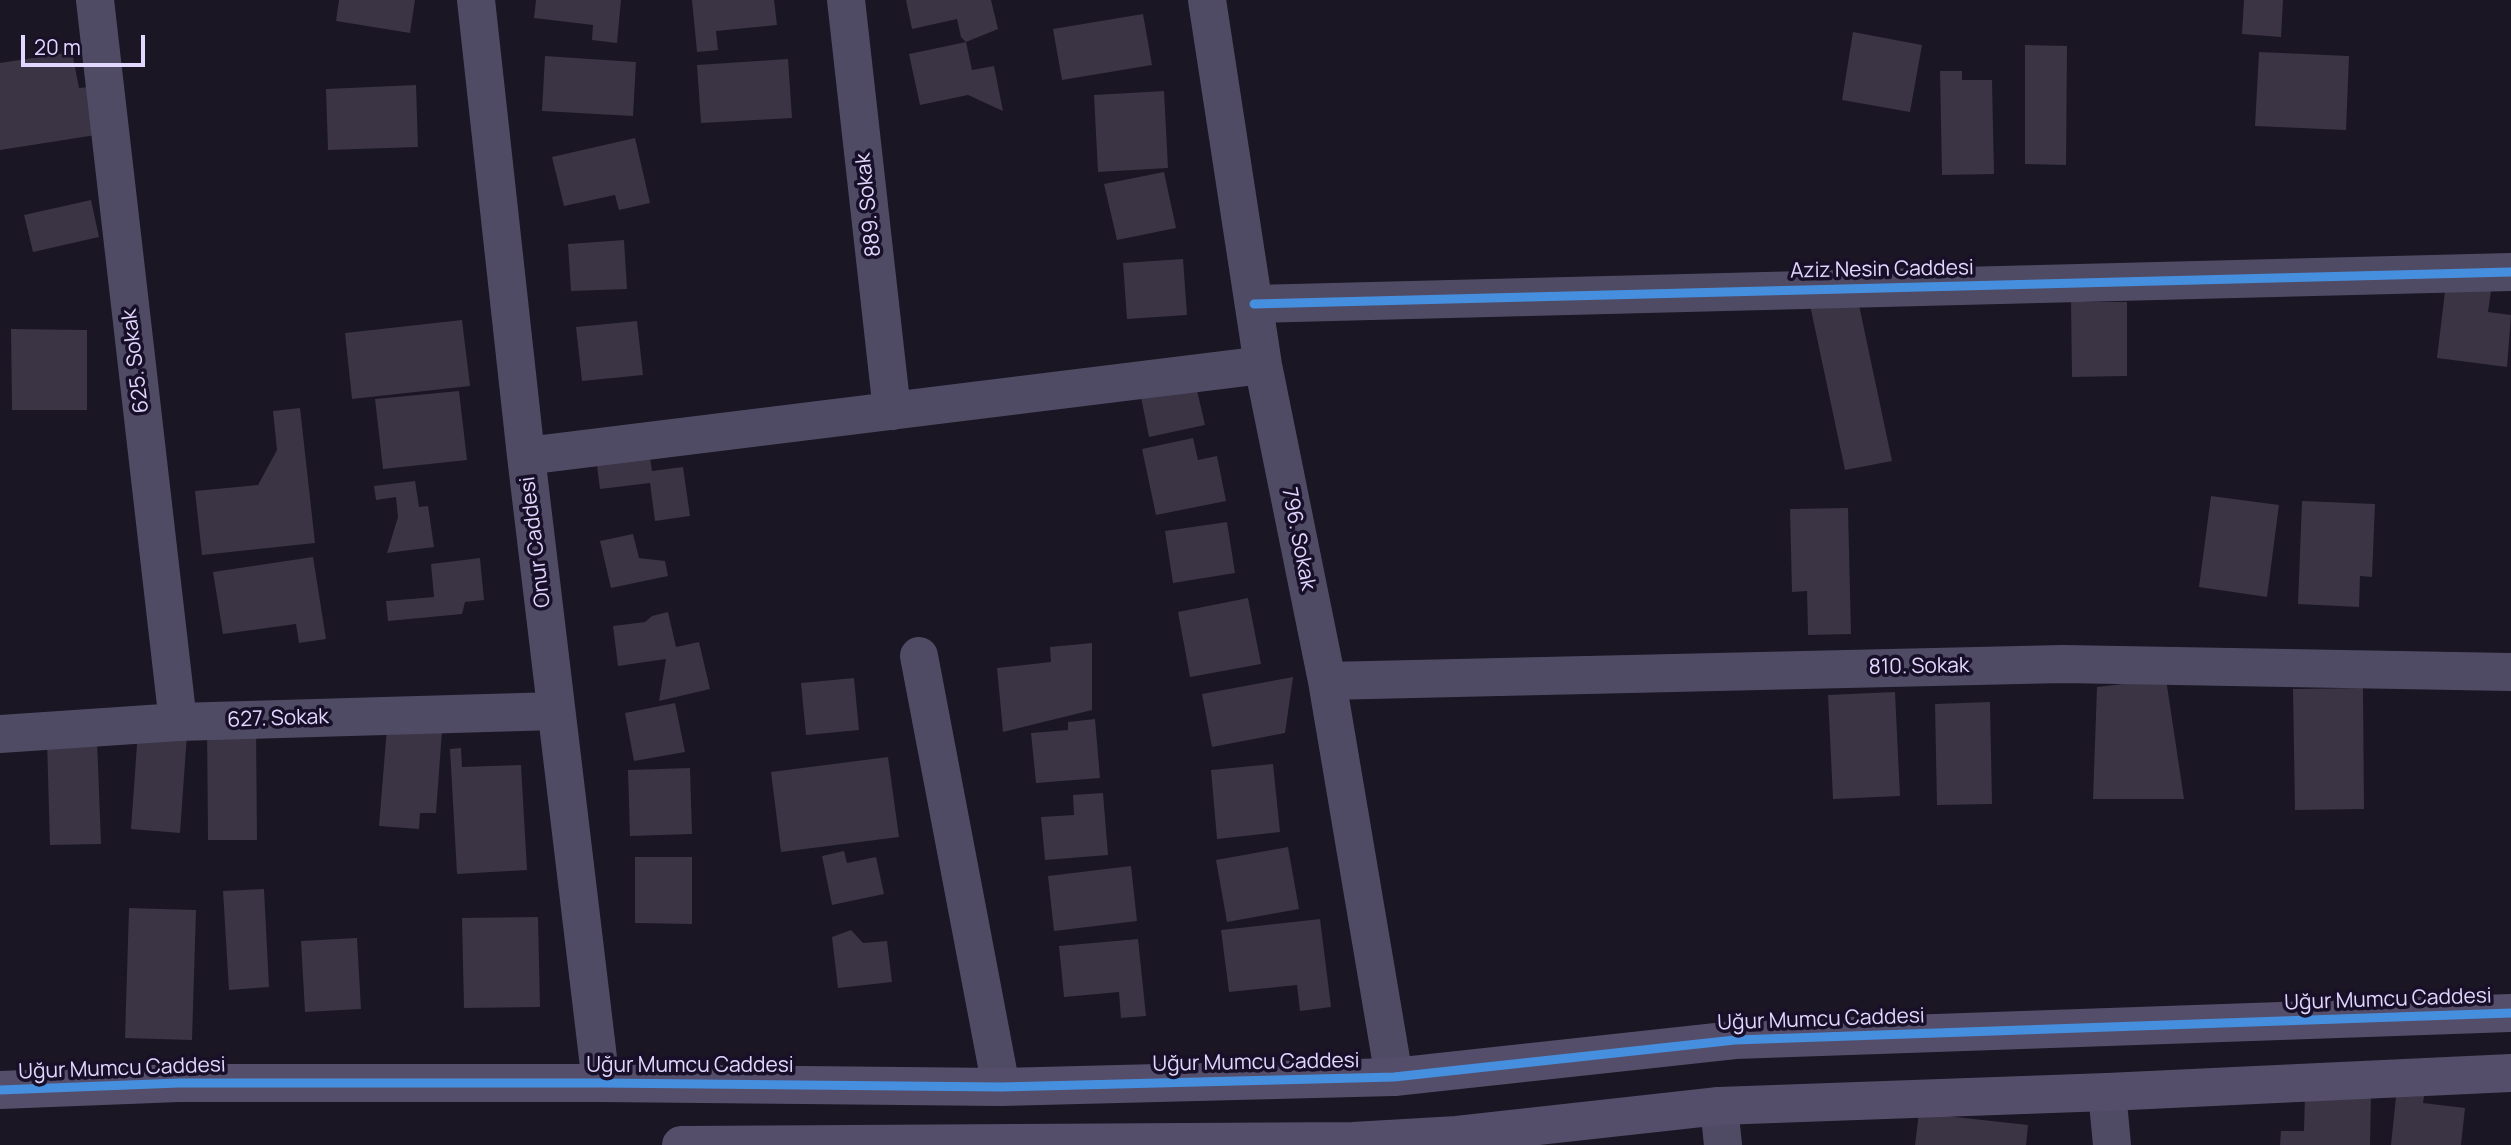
<!DOCTYPE html>
<meta charset="utf-8">
<style>
body{margin:0}
#map{position:relative;width:2511px;height:1145px;overflow:hidden;background:#1a1623;font-family:Manrope,sans-serif}
canvas{display:block}
.scale{position:absolute;left:21px;top:35px;width:124px;height:32px;box-sizing:border-box;border:4px solid #e2d8ff;border-top:0;padding-left:9px;font-size:21px;line-height:24px;white-space:nowrap;color:#e2d8ff;-webkit-text-stroke:5px #181029;paint-order:stroke}
</style>
<div id="map">
<canvas width="2511" height="1145"></canvas>
<div class="scale">20 m</div>
</div>
<script>
const context = document.querySelector('canvas').getContext('2d');
context.lineJoin = 'round';
function fill(path, color) {
  context.fillStyle = color;
  context.fill(path, 'evenodd');
}
function trace(path, color, width, dash) {
  context.strokeStyle = color;
  context.lineWidth = width;
  context.lineCap = dash ? 'butt' : 'round';
  context.setLineDash(dash || []);
  context.stroke(path);
}
function drawText(font, color, halo, rows, align = 'center') {
  context.font = font + ' Manrope,sans-serif';
  context.lineWidth = 7;
  context.setLineDash([]);
  context.textBaseline = 'middle';
  context.strokeStyle = halo;
  context.fillStyle = color;
  for (const [text, x, y, turn = 0] of rows) {
    context.save();
    context.translate(x, y);
    context.rotate((+turn || 0) * Math.PI / 180);
    context.textAlign = isNaN(turn) ? turn : align;
    if (halo) context.strokeText(text, 0, 0);
    context.fillText(text, 0, 0);
    context.restore();
  }
}
fill(new Path2D(`
 M339,0h76l-5,33 -74,-12z
 M536,0h85l-4,43 -25,-3 1,-15 -59,-7z
 M692,0h82l3,25 -61,6 2,19 -21,2z
 M906,0h85l7,29 -32,13 6,28 22,-4 9,45 -35,-16 -48,10 -11,-51 57,-12 -5,-5 -4,-18 -45,10z
 M2244,0h39l-2,37 -39,-3z
 M1143,14l9,51 -90,15 -9,-51z
 M1853,32l69,13 -12,67 -68,-12z
 M2025,45l42,1 -1,119 -41,-1z
 M72,52l7,36 9,-1 8,48 -96,15v-87z
 M2259,52l90,4 -3,74 -91,-4z
 M545,56l91,6 -3,54 -91,-5z
 M788,59l4,59 -91,5 -4,-58z
 M1940,71h22v9h30l2,94 -52,1z
 M416,85l2,62 -90,3 -2,-61z
 M1164,91l4,77 -70,4 -4,-77z
 M635,138l15,65 -31,7 -4,-15 -51,11 -12,-49z
 M1164,172l12,56 -59,12 -13,-56z
 M91,200l8,37 -66,15 -9,-37z
 M624,240l3,49 -56,2 -3,-47z
 M1183,259l4,56 -60,4 -4,-56z
 M2446,283l46,1 -4,28 23,3 -4,52 -70,-9z
 M2071,302h56v74l-55,1z
 M1810,305h49l33,156 -47,9z
 M462,320l8,66 -118,13 -7,-66z
 M637,321l6,54 -61,6 -6,-54z
 M11,329l76,1v80h-75z
 M1196,386l9,39 -56,12 -8,-40z
 M459,391l8,69 -84,9 -8,-70z
 M300,408l15,135 -113,12 -7,-64 63,-6 19,-35 -4,-39z
 M1193,438l5,22 19,-4 9,45 -70,14 -14,-66z
 M648,443l4,28 31,-4 7,49 -35,5 -5,-38 -50,6 -5,-39z
 M415,481l4,26 9,-1 6,41 -47,6 11,-36 -2,-20 -20,3 -2,-14z
 M2211,496l68,9 -12,92 -68,-10z
 M2302,501l73,3 -3,73 -12,-1 -1,31 -61,-3z
 M1848,508l3,126 -43,1 -1,-44 -15,1 -2,-83z
 M1227,522l8,51 -62,10 -8,-52z
 M633,534l6,24 26,3 3,15 -57,12 -11,-47z
 M313,557l13,82 -27,4 -3,-19 -73,10 -10,-62z
 M480,558l4,42 -19,2 -3,12 -74,7 -2,-20 48,-4 -3,-33z
 M1248,598l13,66 -71,13 -12,-65z
 M668,612l8,35 23,-5 11,47 -51,12 7,-42 -48,7 -5,-40 32,-4 7,-6z
 M1092,643v67l-89,22 -6,-64 54,-6 -1,-15z
 M1293,677l-8,56 -73,14 -10,-53z
 M854,678l5,52 -53,5 -5,-52z
 M2166,679l18,120h-91l4,-112z
 M2363,688l1,121 -69,1 -2,-121z
 M1895,692l5,104 -67,3 -5,-104z
 M1990,702l2,102 -55,1 -2,-101z
 M675,703l10,49 -51,9 -9,-48z
 M1095,719l5,59 -64,5 -5,-50 37,-3v-8z
 M207,724h49l1,116h-49z
 M387,727l55,4 -6,82h-16l-1,16 -40,-3z
 M138,730l49,4 -7,99 -49,-4z
 M97,739l4,105 -51,1 -3,-104z
 M461,748l1,19 59,-2 6,105 -70,4 -7,-125z
 M888,757l11,80 -118,15 -10,-80z
 M1273,764l7,68 -63,7 -6,-69z
 M690,768l2,66 -62,2 -2,-66z
 M1103,793l5,62 -63,5 -4,-43 33,-2 -1,-20z
 M1288,847l11,62 -72,13 -11,-62z
 M844,851l3,12 29,-6 8,37 -52,11 -10,-49z
 M635,857h57v67l-57,-1z
 M1131,866l6,55 -83,10 -6,-55z
 M264,889l5,98 -40,3 -6,-99z
 M129,908l67,2 -4,130 -67,-2z
 M538,917l2,90 -76,1 -2,-90z
 M1320,919l11,88 -31,4 -3,-26 -68,7 -8,-62z
 M851,930l12,13 24,-2 5,41 -54,6 -6,-51z
 M357,938l4,71 -56,3 -4,-71z
 M1138,939l8,77 -25,2 -2,-26 -55,5 -5,-51z
 M2397,1087l28,3 -2,13 42,5 -4,37h-70z
 M2305,1094l66,1 -1,50h-90l1,-14h23z
 M1919,1113l109,12 -2,20h-111z`), '#3a3445');
trace(new Path2D(`
 M95,0l83,722
 M476,0l50,456 75,627
 M846,0l46,411
 M1207,0l56,365 64,316 67,396
 M1254,304l1257,-32
 M526,456l737,-91
 M919,656l82,431
 M1327,681l736,-17 448,8
 M0,734l178,-12 378,-11
 M2107,1092l5,53
 M1719,1106l4,39`), '#504b64', 38);
trace(new Path2D(`
 M0,1090l179,-7h422l400,4 393,-10 341,-37 776,-27
 M681,1145l672,-4 104,-6 262,-29 388,-14 404,-19`), '#544e6a', 38);
trace(new Path2D(`
 M1254,304l1257,-32
 M0,1090l179,-7h422l400,4 393,-10 341,-37 776,-27`), '#468fdf', 9);
drawText('21px', '#e2d8ff', '#181029', [
 ["889. Sokak",869,205,-96],
 ["Aziz Nesin Caddesi",1882,270,-1],
 ["625. Sokak",136,361,-97],
 ["796. Sokak",1298,539,79],
 ["Onur Caddesi",536,542,-97],
 ["810. Sokak",1919,667,-1],
 ["627. Sokak",278,719,-2],
 ["Uğur Mumcu Caddesi",2388,1000,-2],
 ["Uğur Mumcu Caddesi",1821,1020,-2],
 ["Uğur Mumcu Caddesi",1256,1063,-1],
 ["Uğur Mumcu Caddesi",690,1066],
 ["Uğur Mumcu Caddesi",122,1069,-2]
]);
</script>
